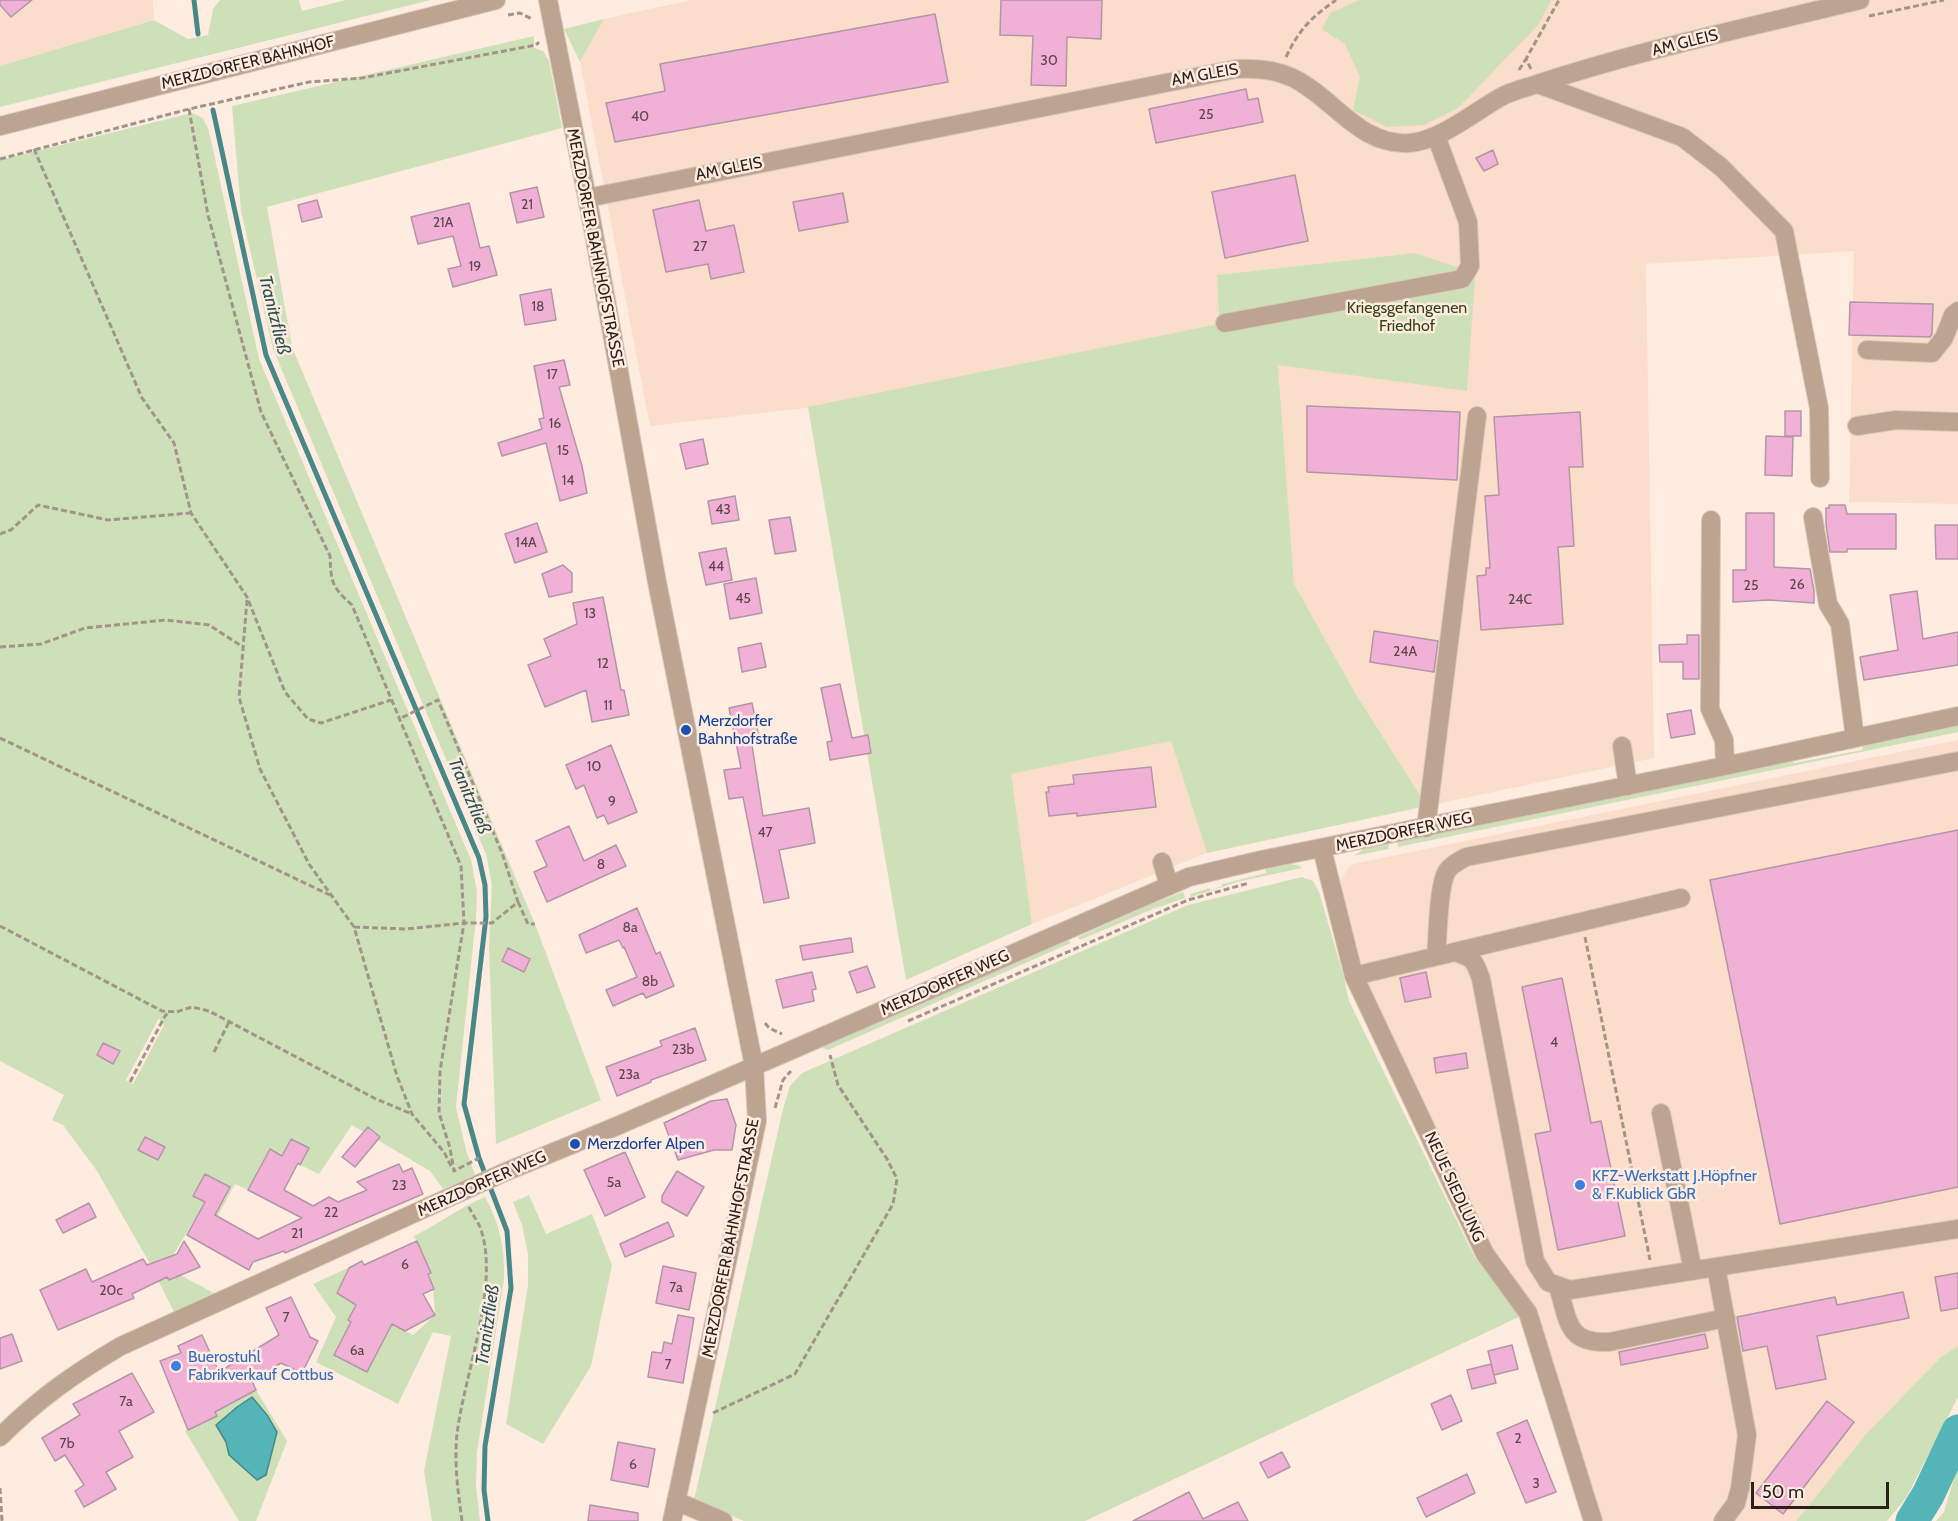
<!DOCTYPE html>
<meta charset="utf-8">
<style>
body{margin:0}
#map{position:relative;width:1958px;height:1521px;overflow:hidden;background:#feece1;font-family:Cabin,sans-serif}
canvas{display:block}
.scale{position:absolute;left:1751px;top:1482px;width:138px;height:27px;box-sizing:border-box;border:3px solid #2b211a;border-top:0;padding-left:8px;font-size:18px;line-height:21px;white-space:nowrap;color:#2b211a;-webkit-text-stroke:4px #feece1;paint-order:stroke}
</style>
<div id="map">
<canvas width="1958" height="1521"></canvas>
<div class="scale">50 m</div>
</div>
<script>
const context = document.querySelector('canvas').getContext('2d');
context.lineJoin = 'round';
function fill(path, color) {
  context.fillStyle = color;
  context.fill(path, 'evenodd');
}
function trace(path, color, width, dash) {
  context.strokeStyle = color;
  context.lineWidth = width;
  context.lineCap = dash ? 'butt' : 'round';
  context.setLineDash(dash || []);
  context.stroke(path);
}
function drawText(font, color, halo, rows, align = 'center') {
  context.font = font + ' Cabin,sans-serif';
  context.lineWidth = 5;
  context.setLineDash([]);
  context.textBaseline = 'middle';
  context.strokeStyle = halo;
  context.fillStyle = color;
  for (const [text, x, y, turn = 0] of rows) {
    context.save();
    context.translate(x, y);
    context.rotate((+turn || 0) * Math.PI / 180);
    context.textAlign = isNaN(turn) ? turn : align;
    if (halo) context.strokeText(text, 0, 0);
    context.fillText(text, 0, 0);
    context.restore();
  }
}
fill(new Path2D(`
 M0,0h153l1,20 -154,46z
 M691,0h1267v504l-109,-2 5,-251 -208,13 8,494 -227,48 -70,-110 -63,-112 -16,-220 188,26 9,-124 -18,1 -42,-14 -198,22 3,85 -570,66 -70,-364 24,-43z
 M1958,740v606l-17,11 -75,77 -70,87h-196l-63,-210 -43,-60 -132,-276 -23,-92 9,-15 5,-4z
 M1171,741l36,112 -175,71 -22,-150z`), '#faddcb');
fill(new Path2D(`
 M220,0h79l3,11 44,-11h85l-431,107v-41l154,-46 34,19 20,-4 5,-26z
 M1360,0h191l-13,25 -80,83 -34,17 -37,2 -34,-17 7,-33 -15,-33 -23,-15 8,-16z
 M604,19l-24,43 -16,-33z
 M534,36v12l9,3 6,10 13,67 -295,79 25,140 243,577 66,176 -105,44 -7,-197 3,-62 -6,-31 -213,-505 -32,-138 -9,-105z
 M192,113l11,5 6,13 50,228 212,501 6,31 -1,27 -20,189 10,43 9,25 -32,14 -13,-18 -78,-46 -33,49 -19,-9 9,-17 -26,7 -13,-5 -22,40 -13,-6 -25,46 -16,-9 -21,34 -14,5 10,20 11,-5 34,18 -40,19 -24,-48 -53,-93 -34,-46 -11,-5 12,-25 -64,-34v-901zM159,1018l5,7 -31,59 -7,-4z
 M1415,253l42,14 19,-2 -9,126 -189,-26 16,219 63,112 70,110 -220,47 -36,-112 -160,33 21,150 -126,56 -98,-573 411,-83 -2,-49z
 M1958,724v8l-560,115 -1,-7 393,-80 4,3 68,-13 2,-6z
 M1388,841l1,8 -36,7 11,-7z
 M1284,864l14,1 4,3 -61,13 -50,16 -1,-3 20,-6 1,2 11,-4v-2l44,-11 -1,-5z
 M1302,877l11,4 6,11 24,82 6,27 126,257 46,58 -436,205h-341l-50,-21 89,-391 7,-23 12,-13 386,-168z
 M1183,892l2,6 -32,11 -73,31 -2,-3 71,-32z
 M1067,939l4,4 -243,107 -8,-3z
 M529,1195l17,39 46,-20 20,51 -21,101 -48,78 -37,-20 22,-139v-31l-6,-29 -9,-23z
 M485,1197c15,26 20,53 19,82l-27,173 -1,34 4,35h-48l-8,-50 27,-135 -18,-4 -35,72 -82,-42 20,-45 -23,-33 35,-16 -11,25 19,12 -8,15 22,12 8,-15 35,18 22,-20c-1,-32 -6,-52 -21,-79 25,-12 46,-29 71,-39z
 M1958,1346v51l-52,101 -19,23h-91l70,-87 75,-77z
 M218,1371l18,30 20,-11 31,51 -31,80h-17l-54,-90 32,-15 -17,-37z
 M1958,1465v56h-22l8,-9z`), '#cee0b8');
const water = new Path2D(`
 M252,1397l15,18 10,17 -11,43 -9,5 -28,-25 -3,-13 -10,-17 21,-18z`);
fill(water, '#55b4b8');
trace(water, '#488889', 1.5);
trace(new Path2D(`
 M194,0l4,34
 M213,110l53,245 213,503 6,27 1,32 -22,187 15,54 28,73 4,57 -26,158 -1,44 4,31`), '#488889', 5);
trace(new Path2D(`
 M1912,1521l16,-26 30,-64`), '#55b4b8', 33);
const building = new Path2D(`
 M0,0h32l-21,17 -11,-12z
 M1001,0h101l-1,39 -34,-2 -1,49 -35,-1 2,-49 -33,-1z
 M935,14l13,68 -333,60 -9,-39 59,-12 -5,-27z
 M1246,89l2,11 10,-2 5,24 -107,21 -7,-34z
 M1493,150l5,14 -14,7 -8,-13z
 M1295,175l13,66 -83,17 -13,-66z
 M537,187l7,30 -27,6 -7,-30z
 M843,193l5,29 -49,9 -6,-29z
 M317,200l5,17 -20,5 -4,-17z
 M699,200l7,31 28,-6 10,47 -33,7 -3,-15 -42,8 -13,-62z
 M469,203l11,45 9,-2 8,29 -44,12 -5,-18 13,-3 -8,-30 -35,8 -7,-27z
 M551,289l5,31 -31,5 -5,-30z
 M1850,302l83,2 -1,30 -2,3 -81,-2z
 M564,360l6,25 -11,2 23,79 5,27 -27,8 -14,-58 -44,13 -4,-13 44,-14 -3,-10 5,-1 -10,-52z
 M1307,406l153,6 -3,68 -150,-8z
 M1785,411h16v25h-16z
 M1580,412l3,55h-14l5,79 -16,1 5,77 -82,6 -4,-54 9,-1v-7h4l-5,-72 14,-1 -5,-78z
 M1766,436l27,1 -1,39 -27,-1z
 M703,439l5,25 -22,5 -6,-25z
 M735,496l4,24 -27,4 -4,-23z
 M1829,505h16l2,9h49v35h-49v3h-17l-4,-28v-16h3z
 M1746,513h28v54l36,2 4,22v12l-45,-3 -36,2v-32h13z
 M790,517l6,34 -21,3 -6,-34z
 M537,523l10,29 -32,11 -10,-29z
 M1935,525h23v34h-22z
 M726,548l6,32 -26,5 -7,-32z
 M563,565l9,8v19l-23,5 -7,-23z
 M756,578l6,35 -32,6 -6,-35z
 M1917,591l6,48 35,-7v33l-94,15 -4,-23 38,-7 -8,-55z
 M603,597l18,93h3l5,25 -37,7 -6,-32 -41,17 -17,-42 23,-9 -7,-17 33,-15 -4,-21z
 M1374,631l64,10 -4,31 -64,-10z
 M1687,635h12v44h-16v-17h-23l-1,-17 28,-1z
 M761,643l5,24 -24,5 -4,-24z
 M840,684l12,54 16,-3 3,18 -41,7 -3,-18 5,-1 -11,-53z
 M752,703l7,34 -8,2 12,77 46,-8 6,35 -36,7 10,48 -25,5 -21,-106 -14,2 -5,-29 17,-2 -12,-60z
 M1691,710l4,24 -24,4 -4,-24z
 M611,745l26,67 -29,12 -4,-9 -7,3 -13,-33 -8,4 -10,-24z
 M1151,767l5,40 -79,9v-3l-28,3 -3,-24h3l-1,-5 26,-3 -1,-9z
 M569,826l15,35 32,-16 10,21 -79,36 -13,-30 13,-6 -11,-25z
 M1958,830v357l-178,37 -70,-344z
 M637,908l19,46 4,-2 14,34 -28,12 -3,-5 -30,13 -7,-16 31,-13 -13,-30 -1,1 -4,-8 -33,13 -7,-18z
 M851,938l2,14 -50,8 -3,-14z
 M508,948l22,11 -6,13 -22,-11z
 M867,966l8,21 -18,6 -8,-21z
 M812,972l4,17 -4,1 2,11 -31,7 -7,-28z
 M1426,972l5,25 -26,5 -5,-24z
 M1562,978l29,145 10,-2 24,115 -67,14 -23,-116 16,-3 -29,-144z
 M695,1028l11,32 -55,20v2l-34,14 -11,-29 56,-21 -2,-5z
 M103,1043l17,8 -7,13 -16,-9z
 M1466,1053l2,15 -32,5 -2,-15z
 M727,1099l9,26 -4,25h-18l-36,10 -14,-37 47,-22z
 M368,1127l12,10 -25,30 -13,-10z
 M145,1137l20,10 -7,13 -20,-10z
 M291,1139l18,9 -9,17 -2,-2 -14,27 29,16 16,-9 9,5 29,-12 -10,-8 42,-18 4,8 9,-4 11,26 -138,59 -1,-2 -31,11 -4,8 -62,-35 18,-33 -12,-6 12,-22 25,13 -15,28 43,24 44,-21 -54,-28 22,-41 12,7z
 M625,1152l20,45 -40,19 -21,-46z
 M677,1171l27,16 -17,29 -25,-14v-6z
 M89,1203l7,14 -33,16 -7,-13z
 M668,1222l6,14 -49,21 -5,-13z
 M184,1241l16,26 -31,13 -2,-3 -35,17 2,4 -76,32 -18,-40 46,-21 6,13 51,-23 4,6 30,-11z
 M417,1241l14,32 -3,1 6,15 -11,5 12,21 -30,16 -13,-7 -25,48 -33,-17 17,-33 -3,-2 8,-15 -19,-12 12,-25 13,-7 2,4z
 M663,1266l33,7 -7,37 -33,-7z
 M1958,1273v35l-17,3 -6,-34z
 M1903,1292l6,26 -92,18 9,43 -50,10 -9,-43 -24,5 -6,-34 98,-20 2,8z
 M291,1297l19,40 8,4 -16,32 -21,-10 -29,18 4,9 -41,22 2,4 -29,14 -28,-69 21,-8 -3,-7 24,-11 17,37 60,-37 -13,-27z
 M678,1315l16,3 -11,65 -35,-6 4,-25 10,1 2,-11 8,2z
 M12,1334l10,27 -22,8v-31z
 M1705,1334l3,14 -87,17 -2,-13z
 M1512,1345l6,24 -24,6 -6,-24z
 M1491,1364l5,19 -24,6 -5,-19z
 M132,1373l22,39 -35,19 14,26 -27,15 10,17 -32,18 -9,-16 9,-6 -19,-30 -10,6 -13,-23 38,-23 -7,-11z
 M1451,1395l11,26 -20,9 -11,-26z
 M1827,1401l27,21 -71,92 -27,-21z
 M1527,1420l29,72 -30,11 -29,-70z
 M618,1442l37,7 -7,38 -37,-7z
 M1282,1452l8,15 -22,11 -8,-15z
 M1467,1474l8,19 -49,24 -9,-19z
 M1189,1492l14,27 35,-17 10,19h-115z
 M590,1505l48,8v8h-50z`);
fill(building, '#f1b0d6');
trace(building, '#b296a6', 1.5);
const minor = new Path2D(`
 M548,0l44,223 65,359 97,484 3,55 -85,400
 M1538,84l144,53 39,30 63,64 35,177 1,70
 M0,126l496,-126
 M587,198l649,-129c20,-1 39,0 57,9 41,20 66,68 116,65 31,-2 65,-31 92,-46 9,-5 20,-8 30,-11 108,-36 219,-59 329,-86
 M1225,323l237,-44 8,-13 -2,-44 -32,-86
 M1867,350l65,3 12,-15 9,-23 5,-4
 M1857,426l39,-6 62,2
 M1813,517l15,87 12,20 15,114
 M1711,520l-1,189 14,31 1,26
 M1622,746l6,40
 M1426,828l51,-412
 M1322,849l32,127 131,278 43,59 65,208
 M1162,862l7,24
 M1454,952c19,5 21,9 27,27l54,282 13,21 22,8 388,-61
 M1436,956c2,-19 2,-71 11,-85 5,-7 12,-10 19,-14l492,-96
 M1354,976l327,-78
 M1661,1113l32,158
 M1716,1267l31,168 -7,53 -4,15 -13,18
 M1558,1287c11,34 8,57 51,55l117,-24
 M0,1437c38,-38 75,-64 121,-91l382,-173 114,-47 572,-249 72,-17 464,-94 233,-50
 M676,1501l47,20`);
trace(minor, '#d8c7bd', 20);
trace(new Path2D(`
 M508,15l12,-2 12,6
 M1869,16l75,-16
 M1286,57c14,-29 25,-39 50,-57
 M1531,69l-5,-10 33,-59
 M1519,70l7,-11
 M189,109l19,106 53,197 69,144c1,27 2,31 22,49l109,261 3,57 -24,148 -1,42 11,35 4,23 25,-13
 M34,149l108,249 32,45 17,70 56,84 38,95 23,27 13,4 70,-23
 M0,159l189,-50 120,-27 53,-4 174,-33 3,-3
 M0,534l11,-4 27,-25 70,15 82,-7
 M247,600l-8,97 21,72 49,95 45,63 43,149 15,38 32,38 8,16
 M0,647l41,-3 44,-16 81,-8 43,5 34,22
 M0,738l330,157
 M518,902l10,22h7
 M0,926l162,85 14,1 16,-5 17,4 167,88 36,15
 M354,927l52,2 58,-6h28l26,-21 -16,-49 -64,-153 -39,19
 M1585,937l65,323
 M908,1021l280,-121 61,-17
 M765,1023l4,5 13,6
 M214,1052l15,-30
 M130,1082l35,-66 4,-4
 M775,1108l8,-28 8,-9
 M713,1413l82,-39 98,-170 4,-25 -10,-20 -49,-74 -8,-30
 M0,1488l2,33
 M462,1521c-4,-28 -8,-59 -5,-87 7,-59 44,-151 23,-207 -3,-7 -8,-13 -11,-20`), '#a3948b', 3, [6, 3]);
trace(minor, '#bca490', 18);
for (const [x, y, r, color] of [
 [686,730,6,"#1a4fb4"],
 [575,1144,6,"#1a4fb4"],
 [1580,1185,6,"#3f7fe0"],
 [176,1366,6,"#3f7fe0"]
]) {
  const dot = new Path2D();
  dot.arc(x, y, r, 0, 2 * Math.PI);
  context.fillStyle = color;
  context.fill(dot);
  trace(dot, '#feece1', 2);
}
drawText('14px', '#5c4549', null, [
 ["30",1049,61],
 ["25",1206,115],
 ["40",640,117],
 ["21",527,205],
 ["21A",443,223],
 ["27",700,247],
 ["19",475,267],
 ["18",538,307],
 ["17",552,375],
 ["16",555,424],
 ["15",563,451],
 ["14",568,481],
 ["43",723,510],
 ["14A",526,543],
 ["44",716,567],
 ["26",1797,585],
 ["25",1751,586],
 ["45",743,599],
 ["24C",1520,600],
 ["13",590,614],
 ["24A",1405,652],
 ["12",603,664],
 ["11",608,706],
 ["10",594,767],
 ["9",612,802],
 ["47",765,833],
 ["8",601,865],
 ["8a",630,928],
 ["8b",650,982],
 ["4",1554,1043],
 ["23b",683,1050],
 ["23a",629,1075],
 ["5a",614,1183],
 ["23",399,1186],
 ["22",331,1213],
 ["21",297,1234],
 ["6",405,1265],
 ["7a",676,1288],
 ["20c",111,1291],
 ["7",286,1318],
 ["6a",357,1351],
 ["7",668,1365],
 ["7a",126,1402],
 ["2",1518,1439],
 ["7b",67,1444],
 ["6",633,1465],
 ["3",1536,1484]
]);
drawText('16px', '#2b211a', '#feece1', [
 ["AM GLEIS",1685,43,-14],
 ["MERZDORFER BAHNHOF",248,63,-14],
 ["AM GLEIS",1205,75,-10],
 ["AM GLEIS",729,169,-11],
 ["MERZDORFER BAHNHOFSTRASSE",595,248,79],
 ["MERZDORFER WEG",1404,832,-12],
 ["MERZDORFER WEG",945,983,-24],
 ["MERZDORFER WEG",482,1184,-24],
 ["NEUE SIEDLUNG",1454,1187,65],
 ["MERZDORFER BAHNHOFSTRASSE",731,1238,-79]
]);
drawText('16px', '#314215', '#feece1', [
 ["Kriegsgefangenen",1407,308],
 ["Friedhof",1407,326]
]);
drawText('16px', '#164399', '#feece1', [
 ["Merzdorfer",698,721],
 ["Bahnhofstraße",698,739],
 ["Merzdorfer Alpen",587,1144]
], 'left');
drawText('16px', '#366cbe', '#feece1', [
 ["KFZ-Werkstatt J.Höpfner",1592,1176],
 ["& F.Kublick GbR",1592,1194],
 ["Buerostuhl",188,1357],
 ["Fabrikverkauf Cottbus",188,1375]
], 'left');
drawText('italic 18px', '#265153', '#feece1', [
 ["Tranitzfließ",274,315,76],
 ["Tranitzfließ",469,796,67],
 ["Tranitzfließ",488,1325,-82]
]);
</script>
